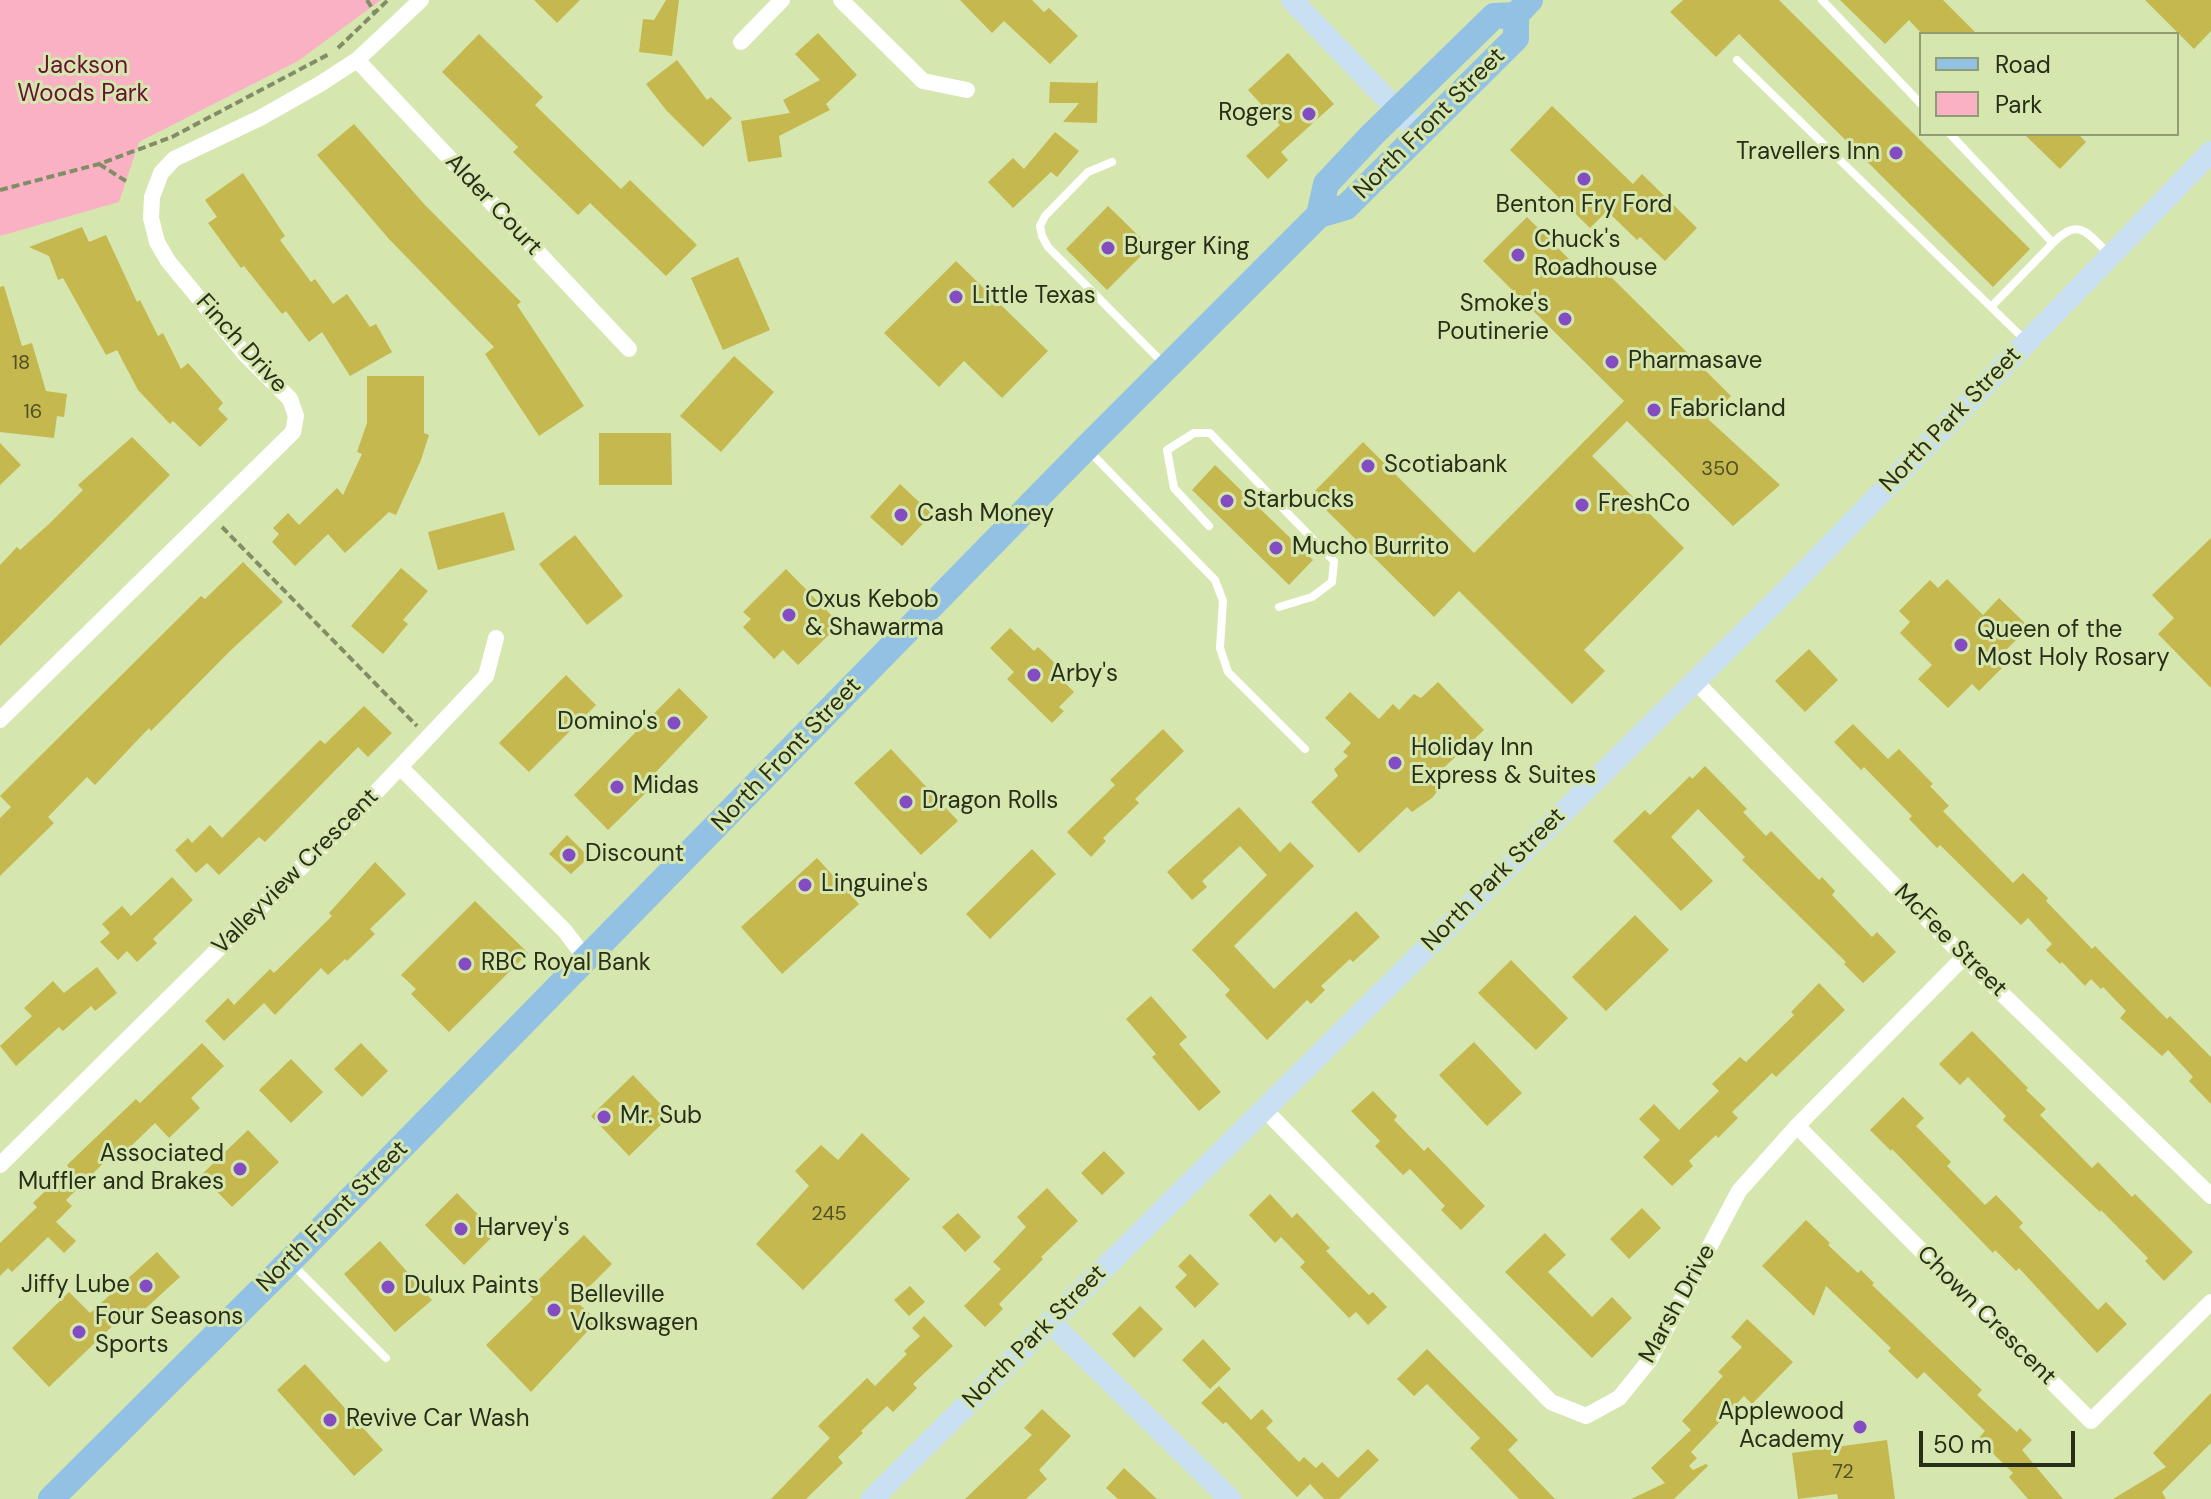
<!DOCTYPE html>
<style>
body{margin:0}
#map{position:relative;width:2211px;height:1499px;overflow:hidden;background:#d5e7ae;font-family:"DM Sans",sans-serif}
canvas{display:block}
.legend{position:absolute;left:1919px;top:32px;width:260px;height:104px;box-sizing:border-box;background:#d5e7ae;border:2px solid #909d72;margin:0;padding:10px 14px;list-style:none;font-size:24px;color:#282e18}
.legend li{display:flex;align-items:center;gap:16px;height:40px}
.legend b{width:40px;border:2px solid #909d72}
.scale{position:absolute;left:1919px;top:1431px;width:156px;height:36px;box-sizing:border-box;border:4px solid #282e18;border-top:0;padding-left:10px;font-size:24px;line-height:28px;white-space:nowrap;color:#282e18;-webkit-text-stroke:6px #d5e7ae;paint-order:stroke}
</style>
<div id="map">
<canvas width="2211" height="1499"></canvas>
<ul class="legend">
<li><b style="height:10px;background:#92c1e3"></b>Road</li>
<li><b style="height:22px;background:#fab1c4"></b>Park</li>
</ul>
<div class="scale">50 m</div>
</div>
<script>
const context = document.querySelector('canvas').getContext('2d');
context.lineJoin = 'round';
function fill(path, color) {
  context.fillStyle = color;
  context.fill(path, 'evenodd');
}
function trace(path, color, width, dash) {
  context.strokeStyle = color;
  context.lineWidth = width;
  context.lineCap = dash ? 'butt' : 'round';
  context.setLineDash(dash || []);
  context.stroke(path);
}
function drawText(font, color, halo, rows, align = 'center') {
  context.font = font + ' "DM Sans",sans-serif';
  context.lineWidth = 6;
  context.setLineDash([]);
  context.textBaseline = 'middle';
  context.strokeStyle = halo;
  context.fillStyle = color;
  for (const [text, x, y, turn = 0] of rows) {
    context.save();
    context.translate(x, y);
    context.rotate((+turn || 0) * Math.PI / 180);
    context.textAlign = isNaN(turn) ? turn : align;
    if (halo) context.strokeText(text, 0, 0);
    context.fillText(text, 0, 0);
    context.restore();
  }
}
fill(new Path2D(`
 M0,0h381l-83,61 -159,81 -20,60 -119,34z`), '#fab1c4');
fill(new Path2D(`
 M534,0h46l-23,23z
 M666,0h13l-7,56 -33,-4 4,-33 11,1z
 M960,0h72l12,12 5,-4 29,28 -28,28 -46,-43 -12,12z
 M1683,0h96l251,249 -37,38 -254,-253 -23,23 -46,-45z
 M1840,0h103l34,34h-55l-13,-14 -24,24z
 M2145,0h66v31l-17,18z
 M818,33l39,42 -31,29 4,6 -51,26 3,21 -34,5 -7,-41 49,-8 -7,-13 37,-20 -25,-26z
 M479,34l64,63 -8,8 86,84 9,-9 67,65 -31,31 -76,-73 -12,12 -65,-63 5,-5 -76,-75z
 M1288,53l46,51 -53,48 7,8 -20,19 -22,-23 34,-31 -32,-35z
 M677,60l30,40 4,-3 21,21 -29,29 -37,-37 -20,-26z
 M1098,80l-1,43 -34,-1 16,-19h-30l1,-21 46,1z
 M1552,106l81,78 9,-10 55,54 -32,33 -25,-24 -3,3 -30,-29 -17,17 -80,-78z
 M354,124l70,80 97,98 -4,3 67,101 -45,30 -54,-82 9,-7 -105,-108 -72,-84z
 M1055,132l24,19 -22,26 -6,-5 -38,36 -25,-26 25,-24 11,11z
 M2024,134h54l8,8 -26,27z
 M243,173l42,63 -5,4 31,42 4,-3 18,25 14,-10 23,33 6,-3 16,28 -42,24 -28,-44 -13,10 -23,-31 -4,3 -38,-48 -3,2 -33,-45 9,-6 -12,-17z
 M1108,206l42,41 -43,43 -41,-41z
 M1527,217l59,59 12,-12 133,132 -23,23 72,66 -47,41 -106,-105 -35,35 92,92 -100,102 21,21 -33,33 -113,-113 -25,26 -123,-122 52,-53 111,111 150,-152 -141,-140z
 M82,227l7,15 17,-7 31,67 3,-2 18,36 5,-3 18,36 7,-6 35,40 -5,6 10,10 -28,28 -27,-26 -3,3 -32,-34 -21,-40 -11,5 -43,-77 -5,2 -9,-24 -20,-9z
 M738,257l32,73 -47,20 -32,-72z
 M956,261l92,90 -46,47 -38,-37 -25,26 -55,-54z
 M4,286l18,60 10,-3 14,48 21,3 -3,23 -7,-1 -3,22 -54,-6v-145z
 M734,356l40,36 -53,60 -41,-36z
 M367,376h57v57l5,2 -8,25 -25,55 -7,-3 -44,41 -17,-19 -33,32 -23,-24 7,-8 -6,-6 15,-15 11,12 38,-37 6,7 19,-41 -5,-2 10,-29z
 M599,433h72l1,52h-73z
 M132,437l38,38 -170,171v-81l17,-18 3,3 30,-27 33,-33 -5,-5z
 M0,443l21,22 -21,20z
 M1215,465l98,95 -24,25 -97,-95z
 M900,484l32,30 -30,32 -32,-29z
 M504,512l11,38 -77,20 -10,-38z
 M575,535l48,61 -36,29 -48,-61z
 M2211,538v150l-53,-54 16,-16 -22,-23z
 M243,562l40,40 -53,49 -79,80 -2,-3 -54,57 -8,-8 -39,40 6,6 -54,53v-58l11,-11 -11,-11 201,-200 4,3z
 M401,568l27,23 -25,29 5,4 -25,30 -32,-28z
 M786,569l54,55 -42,41 -15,-15 -9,9 -31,-32 8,-8 -8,-7z
 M1947,579l36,36 16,-17 30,29 -30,30 7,7 -27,27 -7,-7 -24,24 -30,-29 14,-14 -32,-32 10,-11 -11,-11 31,-31 8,8z
 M1010,628l24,23 4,-4 19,18 -5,5 22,22 -15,15 5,4 -12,12 -45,-44 7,-7 -24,-24z
 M1809,649l29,31 -33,32 -30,-31z
 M566,675l30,30 -67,67 -30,-29z
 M1438,682l46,48 -49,46 8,8 -11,14 -20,14 -5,-5 -48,46 -48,-51 27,-26 -4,-7 14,-13 -5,-4 8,-9 -26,-25 25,-26 29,27 14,-15 6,6 15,-16 7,4z
 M679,688l29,29 -53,56 5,6 -52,51 -34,-35z
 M364,706l28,27 -24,24 -10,-10 -93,95 -6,-5 -40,38 -12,-12 -11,10 -21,-23 13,-12 4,5 18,-18 12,13 98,-98 5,4z
 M1853,724l35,35 11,-10 34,35 -3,2 19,20 -6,5 70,72 10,-10 25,25 -2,3 46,48 3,-3 72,73 3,-3 41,41v47l-22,-23 4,-4 -25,-27 -6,6 -42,-38 6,-7 -23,-24 -2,2 -10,-10 -6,7 -23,-24 -2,2 -14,-14 6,-6 -24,-26 -7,7 -81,-80 -3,3 -28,-29 3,-3 -48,-49 -3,3 -27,-28z
 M1163,729l21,22 -49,48 4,4 -36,35 3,3 -15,16 -24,-25 48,-47 -5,-5z
 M891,749l67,72 -37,34 -67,-72z
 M1705,766l42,43 -4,3 23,24 5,-5 48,49 3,-3 13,14 -3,4 40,42 5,-5 19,20 -33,31 -19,-19 2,-2 -104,-102 3,-3 -47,-48 -27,28 42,44 -32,30 -68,-70 32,-31 5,5 40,-39 2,3z
 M1239,807l41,45 10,-10 24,24 -80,80 40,43 82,-78 24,26 -27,25 -3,-3 -29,27 4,4 -14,14 -4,-4 -40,40 -42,-45 5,-5 -38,-40 75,-75 -27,-29 -38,35 5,6 -15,13 -25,-28z
 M567,835l22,22 -18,17 -22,-20z
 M1032,849l24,25 -66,65 -24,-25z
 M817,858l42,46 -77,70 -41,-47z
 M375,862l31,32 -36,35 5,5 -28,27 -2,-2 -17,16 -7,-7 -46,47 -11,-12 -40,38 -19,-20 23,-23 6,7 36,-36 4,4 58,-57 -3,-3z
 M172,877l21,23 -40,39 4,4 -20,19 -10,-11 -9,9 -18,-18 10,-9 -8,-9 20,-18 9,10z
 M475,901l53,52 -79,79 -38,-38 5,-5 -15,-14z
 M1635,915l34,35 -63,61 -34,-34z
 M1511,960l57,58 -32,32 -58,-57z
 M97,967l20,26 -22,18 -4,-5 -28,25 -4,-4 -43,39 -16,-20 32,-30 -8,-8 29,-27 11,12z
 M1819,983l26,27 -69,67 -4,-4 -40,39 6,6 -20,20 -2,-3 -27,26 4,5 -21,20 -29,-29 17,-17 -21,-21 15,-15 25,26 40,-39 -7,-7 28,-27 6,5 48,-47 -3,-3z
 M1151,996l36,41 -8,7 42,48 -22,19 -47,-54 4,-3 -30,-35z
 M1972,1031l56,57 -2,2 20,19 -6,6 52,53 6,-6 34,35 3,-3 58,58 -29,29 -19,-20 3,-3 -47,-48 -1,2 -97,-92 3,-4 -38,-39 -8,8 -21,-21z
 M1474,1042l48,51 -35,33 -48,-51z
 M202,1043l22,23 -33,32 9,10 -31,30 -14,-15 -28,27 -5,-5 -56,55 6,6 -16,16 20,19 -12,12 -16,-16 -36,35 -4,-4 -8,8v-33l37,-36 -4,-4 36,-35 -2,-3 69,-66 4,4z
 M361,1043l27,28 -26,26 -28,-28z
 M291,1059l32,33 -32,31 -32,-33z
 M633,1075l38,40 -42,41 -38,-40z
 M1373,1091l24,25 -3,4 30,31 4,-4 57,59 -24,24 -20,-20 4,-4 -35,-37 -7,6 -28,-29 5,-5 -29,-30z
 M1903,1097l21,21 -8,8 35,36 -4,4 38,39 11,-10 27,28 -4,4 79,83 8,-8 21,22 -30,29 -78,-85 -3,3 -21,-21 -2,3 -101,-104 -1,2 -21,-21z
 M248,1130l31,32 -47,45 -31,-32z
 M862,1133l48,46 -107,111 -47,-46 53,-58 -14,-15 26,-26 17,15z
 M1104,1151l21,22 -23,22 -21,-22z
 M1047,1188l31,33 -37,36 2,2 -44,45 4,5 -18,18 -21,-21 37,-37 -8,-7 33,-35 -9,-10z
 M457,1193l39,40 -32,32 -39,-40z
 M1270,1194l22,24 5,-5 33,35 -4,3 43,44 4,-3 14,15 -19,18 -12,-13 -7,6 -49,-51 5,-5 -24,-25 -6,6 -26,-28z
 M1642,1208l19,20 -32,31 -19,-20z
 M958,1213l23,24 -16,15 -23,-25z
 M1806,1220l24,23 -2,2 30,28 3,-3 13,13 -2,2 110,105 -5,5 40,37 3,-4 12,12 -10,10 41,49h-35l-19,-22 4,-4 -35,-34 7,-8 -61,-59 -7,7 -29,-28 3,-3 -65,-62 -12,30 -52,-50z
 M1545,1233l21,22 -18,17 44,45 20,-20 20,21 -40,40 -87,-86z
 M584,1235l28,29 -37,37 23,19 -67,72 -45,-47 47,-46 -7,-7z
 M380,1241l52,59 -37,32 -51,-58z
 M157,1252l23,25 -46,42 -7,-7 -78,75 -37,-39 57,-56 21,21z
 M1190,1254l29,30 -24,24 -20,-21 12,-12 -9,-9z
 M910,1286l15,16 -16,14 -15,-16z
 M1140,1306l23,23 -29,29 -22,-24z
 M924,1316l29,30 -40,38 4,4 -24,24 -6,-6 -26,25 2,2 -25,24 5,6 -37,36h-35l59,-61 -12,-12 49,-48 8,8 32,-32 -3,-3 16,-15 -8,-8z
 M1747,1319l46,43 -41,42 -8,-8 -53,56 6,6 -8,8 4,4 13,-6 2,2 -34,33h-43l34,-16 -14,-15 40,-38 -9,-9 41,-45 -5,-4 24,-25 -11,-10z
 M1203,1339l28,30 -21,20 -28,-29z
 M1427,1349l91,91 -10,10 47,49h-36l-49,-51 10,-10 -53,-54 -13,12 -17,-17z
 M305,1364l78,86 -29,26 -77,-86z
 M1219,1386l32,34 11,-11 11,12 -7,7 33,34 5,-5 12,11 6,-6 16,16 30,-29 11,11 -40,39h-15l-14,-15 -13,13 -71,-75 -3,2 -22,-21z
 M2211,1393v50l-49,49 4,7h-53l53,-32 -13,-14z
 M1042,1409l29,27 -32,34 8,9 -21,20h-61l67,-64 -8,-7z
 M1887,1440l8,59h-57l-1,-5 -39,5 -6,-46z
 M1124,1468l33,31h-39l-12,-11z`), '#c5b84e');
trace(new Path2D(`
 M367,0l8,13
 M338,48l50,-48
 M99,164l30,19
 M0,190l99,-26 73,-27 159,-84
 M222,527l195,199`), '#818d65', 4, [8, 4]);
trace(new Path2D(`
 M1822,0l99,104
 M1737,60l254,247 62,-64 -103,-109
 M1112,162l-24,10 -43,44 -5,10 2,10 6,11 117,118
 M2053,243c26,-27 35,-9 56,11
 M1991,307l34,33
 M1090,452l125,128 8,21 -3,47 8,24 77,77
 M1209,526l-35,-38 -7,-38 27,-17h16l124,128 -2,21 -20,15 -33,10
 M293,1265l93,93`), '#fff', 8);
trace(new Path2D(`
 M841,0l82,81 44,9
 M741,42l41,-42
 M357,60l272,289
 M1695,681l269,276 247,239
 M0,720l293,-288 3,-16 -6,-17 -46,-46 -76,-92 -11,-19 -6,-24 1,-21 9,-24 13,-14 86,-41 60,-34 37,-24 64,-60
 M400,767l86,-91 10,-38
 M1264,1109l287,293 35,14 33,-18 30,-37 90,-170 58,-65 167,-169
 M1797,1126l294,295 120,-119
 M0,1165l365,-361 35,-37 165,164 21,28`), '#fff', 16);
trace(new Path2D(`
 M1292,0l127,133
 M1050,1322l180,177
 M872,1499l914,-908 425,-439`), '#c8e0f1', 22);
trace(new Path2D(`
 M1319,215l7,-31 46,-49 122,-119 22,-1 14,-15
 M51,1499l238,-237 797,-814 233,-233 27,-8 170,-169v-23`), '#92c1e3', 26);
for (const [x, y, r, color] of [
 [1309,114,8,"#844cc3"],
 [1896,153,8,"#844cc3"],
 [1584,179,8,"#844cc3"],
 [1108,248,8,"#844cc3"],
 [1518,255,8,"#844cc3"],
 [956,297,8,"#844cc3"],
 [1565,319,8,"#844cc3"],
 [1612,362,8,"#844cc3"],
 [1654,410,8,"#844cc3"],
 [1368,466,8,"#844cc3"],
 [1227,501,8,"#844cc3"],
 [1582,505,8,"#844cc3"],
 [901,515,8,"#844cc3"],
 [1276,548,8,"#844cc3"],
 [789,615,8,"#844cc3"],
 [1961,645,8,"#844cc3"],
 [1034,675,8,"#844cc3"],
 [674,723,8,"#844cc3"],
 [1395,763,8,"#844cc3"],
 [617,787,8,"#844cc3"],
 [906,802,8,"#844cc3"],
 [569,855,8,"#844cc3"],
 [805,885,8,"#844cc3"],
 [465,964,8,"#844cc3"],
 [604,1117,8,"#844cc3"],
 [240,1169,8,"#844cc3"],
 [461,1229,8,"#844cc3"],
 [146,1286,8,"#844cc3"],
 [388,1287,8,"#844cc3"],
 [554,1310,8,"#844cc3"],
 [79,1332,8,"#844cc3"],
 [330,1420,8,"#844cc3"],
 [1860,1427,8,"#844cc3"]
]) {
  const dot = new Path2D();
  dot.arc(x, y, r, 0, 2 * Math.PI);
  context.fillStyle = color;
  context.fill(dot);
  trace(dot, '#d5e7ae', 3);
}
drawText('20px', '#4f5026', null, [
 ["18",21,364],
 ["16",33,413],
 ["350",1720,470],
 ["245",829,1215],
 ["72",1843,1473]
]);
drawText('24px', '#6a1035', '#d5e7ae', [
 ["Jackson",83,67],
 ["Woods Park",83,95]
]);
drawText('24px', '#282e18', '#d5e7ae', [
 ["Rogers",1293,114,"right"],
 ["Travellers Inn",1880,153,"right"],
 ["Benton Fry Ford",1584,206,"center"],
 ["Chuck's",1534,241],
 ["Roadhouse",1534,269],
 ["Burger King",1124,248],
 ["Little Texas",972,297],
 ["Smoke's",1549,305,"right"],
 ["Poutinerie",1549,333,"right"],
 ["Pharmasave",1628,362],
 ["Fabricland",1670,410],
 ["Scotiabank",1384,466],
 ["Starbucks",1243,501],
 ["FreshCo",1598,505],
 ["Cash Money",917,515],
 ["Mucho Burrito",1292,548],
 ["Oxus Kebob",805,601],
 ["& Shawarma",805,629],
 ["Queen of the",1977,631],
 ["Most Holy Rosary",1977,659],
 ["Arby's",1050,675],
 ["Domino's",658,723,"right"],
 ["Holiday Inn",1411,749],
 ["Express & Suites",1411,777],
 ["Midas",633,787],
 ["Dragon Rolls",922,802],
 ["Discount",585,855],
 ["Linguine's",821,885],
 ["RBC Royal Bank",481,964],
 ["Mr. Sub",620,1117],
 ["Associated",224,1155,"right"],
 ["Muffler and Brakes",224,1183,"right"],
 ["Harvey's",477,1229],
 ["Jiffy Lube",130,1286,"right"],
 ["Dulux Paints",404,1287],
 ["Belleville",570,1296],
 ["Volkswagen",570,1324],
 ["Four Seasons",95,1318],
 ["Sports",95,1346],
 ["Applewood",1844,1413,"right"],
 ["Academy",1844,1441,"right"],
 ["Revive Car Wash",346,1420]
], 'left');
drawText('24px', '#282e18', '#d5e7ae', [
 ["North Front Street",1430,124,-45],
 ["Alder Court",493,205,47],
 ["Finch Drive",241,344,48],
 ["North Park Street",1951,420,-46],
 ["North Front Street",787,755,-46],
 ["Valleyview Crescent",296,872,-45],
 ["North Park Street",1494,880,-45],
 ["McFee Street",1950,941,45],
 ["North Front Street",333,1217,-45],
 ["Marsh Drive",1678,1304,-61],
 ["Chown Crescent",1986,1316,45],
 ["North Park Street",1035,1337,-45]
]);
</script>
